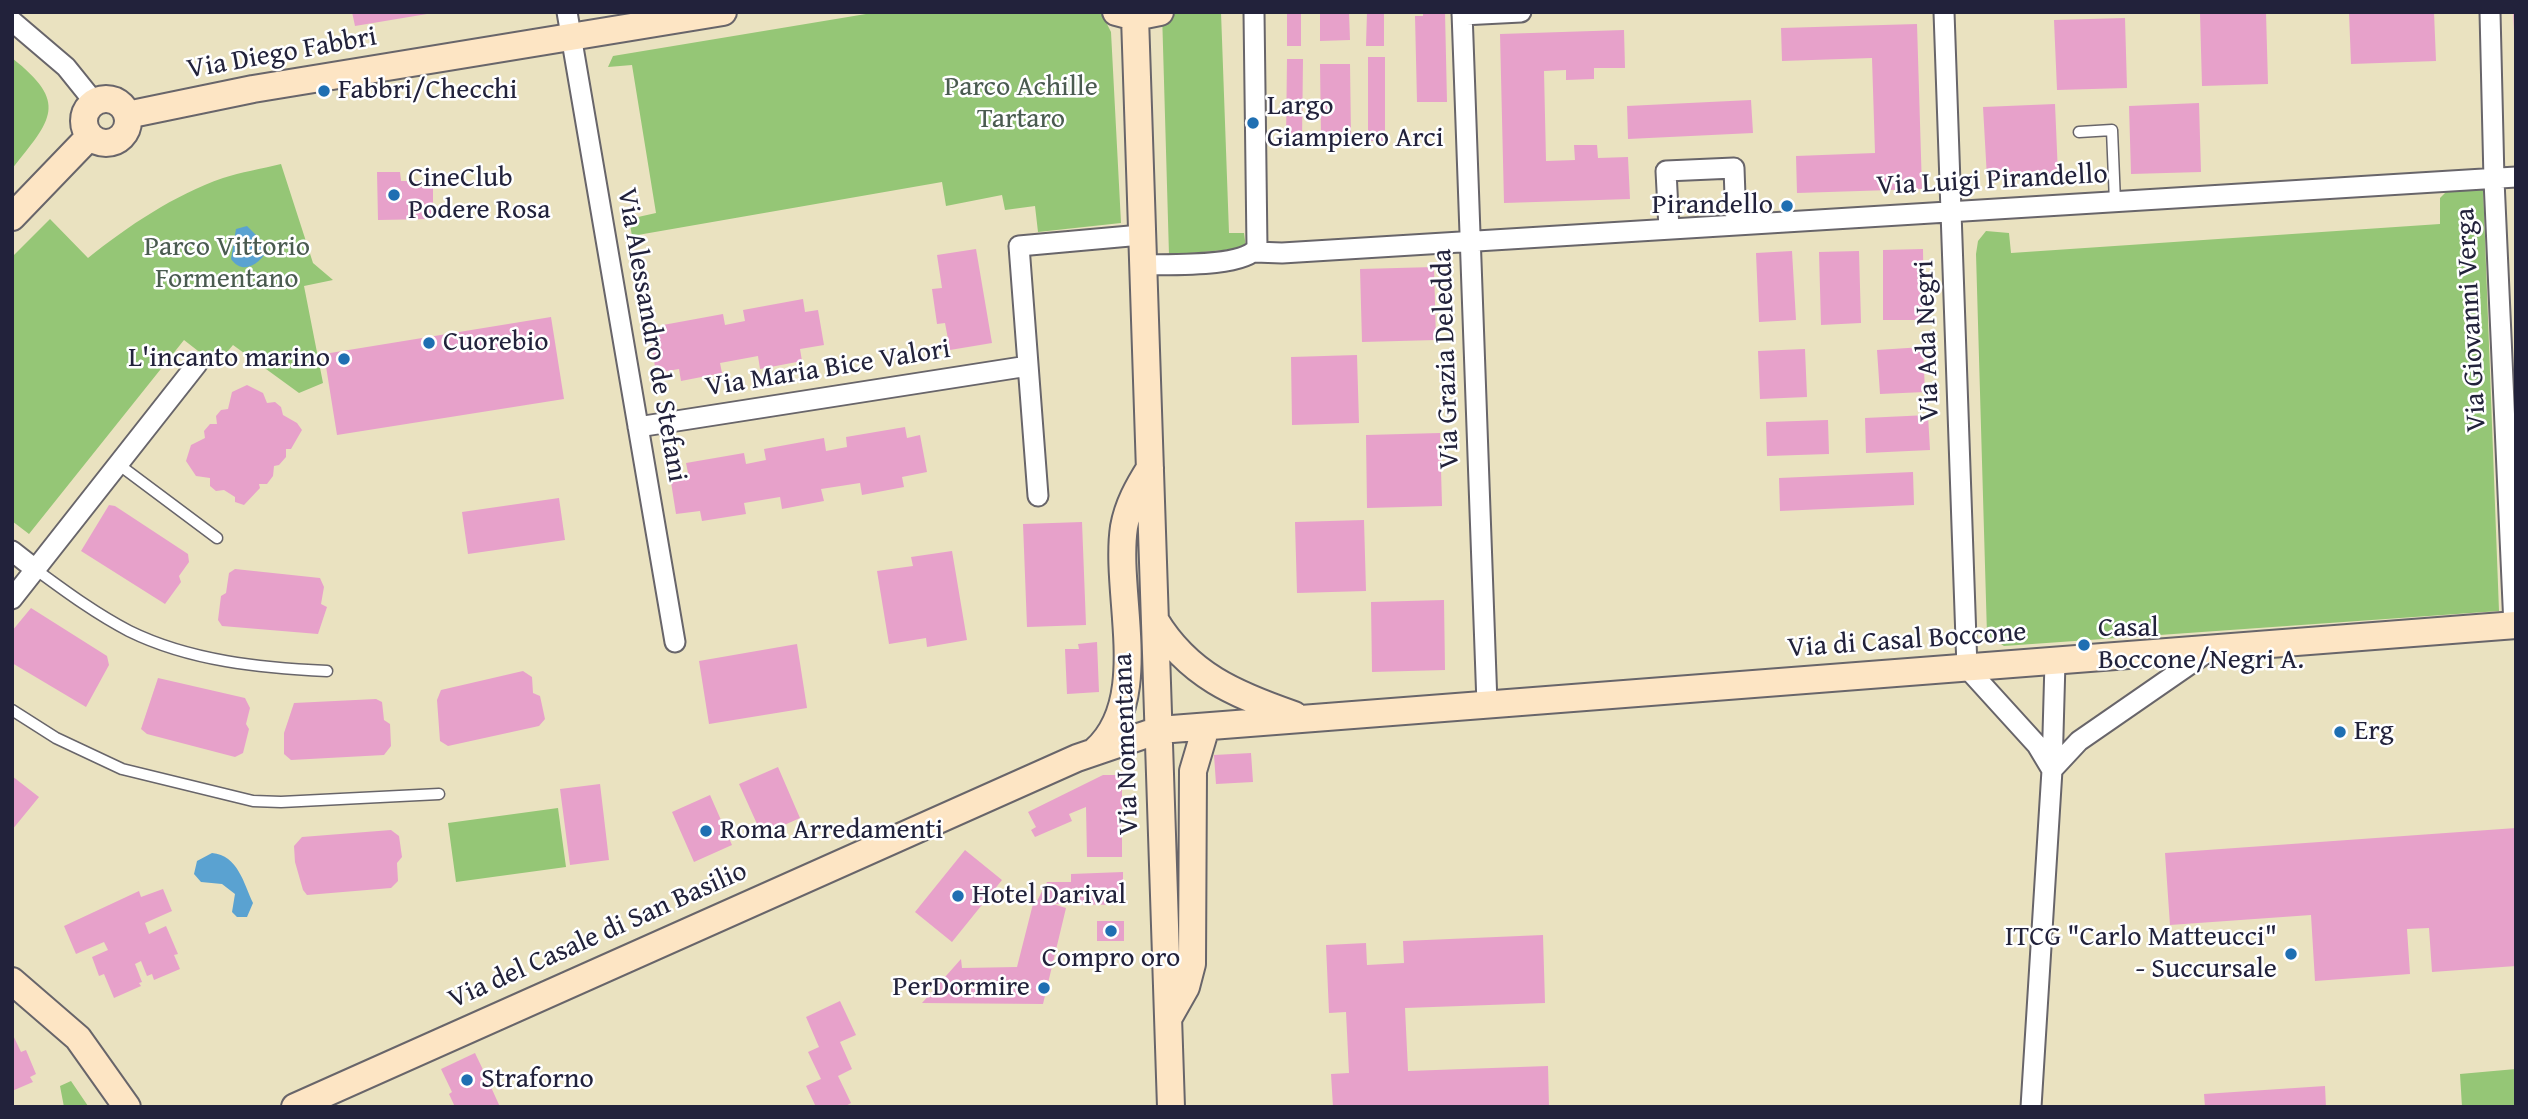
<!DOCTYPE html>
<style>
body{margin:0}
#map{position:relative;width:2528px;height:1119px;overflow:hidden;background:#eae2c0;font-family:"Gentium Book Plus",serif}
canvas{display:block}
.frame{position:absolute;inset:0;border:14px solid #22223b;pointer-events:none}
</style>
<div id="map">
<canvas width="2528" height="1119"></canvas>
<div class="frame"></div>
</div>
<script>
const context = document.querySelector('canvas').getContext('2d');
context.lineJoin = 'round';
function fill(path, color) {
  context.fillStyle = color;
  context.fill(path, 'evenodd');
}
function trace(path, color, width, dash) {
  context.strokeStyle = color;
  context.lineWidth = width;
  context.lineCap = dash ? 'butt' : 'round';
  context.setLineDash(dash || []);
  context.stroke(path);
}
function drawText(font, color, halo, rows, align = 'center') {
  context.font = font + ' "Gentium Book Plus",serif';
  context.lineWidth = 5;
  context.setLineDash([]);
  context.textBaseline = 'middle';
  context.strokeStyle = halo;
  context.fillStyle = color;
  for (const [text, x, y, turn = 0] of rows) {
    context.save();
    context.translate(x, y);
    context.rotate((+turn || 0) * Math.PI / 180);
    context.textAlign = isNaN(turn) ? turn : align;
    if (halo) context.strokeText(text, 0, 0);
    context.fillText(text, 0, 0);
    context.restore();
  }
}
fill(new Path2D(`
 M878,12h223l10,20 10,191 -83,9 -3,-26 -30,4 -3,-15 -56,11 -4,-24 -310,54 -3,-17 27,-6 -24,-148 -24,2 5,-11z
 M1162,12h59l8,221h15l2,15 -77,7z
 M12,58c57,45 40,61 0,111z
 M281,164l32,99 20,17 -29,6 19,97 -24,10 -66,-48 -17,20 -32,-25 -155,194 -17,-13v-264l38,-38 38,39c40,-32 86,-63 135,-80 18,-6 38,-9 58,-14z
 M2483,186l16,425 -495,35 -17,-11 -11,-381 2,-13 8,-10 23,2 2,20 429,-29v-26l8,-8z
 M558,808l8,59 -110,15 -8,-59z
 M2516,1069v38h-54l-2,-33z
 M71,1081l17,25v1h-24l-4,-21z`), '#95c676');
fill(new Path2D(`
 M247,226l22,22c-8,14 -25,29 -38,11l5,-30z
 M212,853c26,2 32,31 41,50l-6,14h-10l-5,-5 3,-18 -13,-10 -21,-2 -7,-8 3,-13z`), '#5aa2d1');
fill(new Path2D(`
 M352,12h75v2l-72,12z
 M1287,12h14v34h-14z
 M1320,12h29l1,28 -30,1z
 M1367,12h17v34h-18z
 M1423,12h22l2,90h-30l-2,-86h8z
 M2250,12h16l2,72 -66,2 -2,-72z
 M2349,12h85l2,49 -85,3z
 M2513,12h3v19h-2z
 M2125,18l2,70 -70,2 -3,-70z
 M1917,24l5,165 -125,4 -1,-37 79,-3 -3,-95 -90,3 -1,-33z
 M1624,30l1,38h-31v11l-28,1v-10l-22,1 2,90 29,-1 -1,-15h23l1,13 30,-1 2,42 -126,4 -4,-169z
 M1368,57h17v84h-17z
 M1287,59h16l-1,83 -16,-1z
 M1320,64h30l1,74h-30z
 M1751,100l2,33 -125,6 -1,-33z
 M2199,103l2,69 -70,2 -2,-68z
 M2055,104l3,70 -71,4 -4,-71z
 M377,172h23l1,9h32v38l-55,1z
 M976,249l16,94 -42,7 -5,-27 -8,1 -5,-35 10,-1 -5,-33z
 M1923,249l1,71h-41v-70z
 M1792,251l4,69 -37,2 -3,-69z
 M1859,251l2,72 -40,2 -2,-73z
 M1434,267l2,73 -74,2 -2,-73z
 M803,299l2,13 13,-2 6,35 -24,4 2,12 -42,8 -2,-13 -38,7 2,10 -41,8 -2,-12 -23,4 -6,-37 15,-3 -2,-8 60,-11 2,11 20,-4 -2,-11z
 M551,317l13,82 -227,36 -13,-81z
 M1923,347l2,45 -45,2 -3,-44z
 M1805,349l2,48 -47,2 -2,-48z
 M1357,355l2,68 -67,2 -1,-68z
 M247,385l16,8 4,10 8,-1 6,5 2,8 14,8 5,7 -11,19h-5v8l-7,8 -5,1 -1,10 -6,8h-8l1,4 -16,17 -9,-3v-5l-11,-7 -8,1 -6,-5v-8l-14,-2 -10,-15 5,-16 14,-7 -1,-7 6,-7h7l-1,-8 5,-6 7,-1 4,-17z
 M1928,415l2,35 -64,3 -1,-35z
 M1828,420l1,34 -62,2 -1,-34z
 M905,427l2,11 13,-3 7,37 -25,5 2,10 -42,8 -2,-12 -39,6 3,12 -42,8 -2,-12 -36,6 2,11 -44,7 -2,-10 -24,3 -6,-38 18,-3 -2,-10 58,-10 2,11 20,-4 -2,-11 60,-11 2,13 21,-4 -1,-10z
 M1440,433l2,73 -75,2 -1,-73z
 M1913,472l1,33 -134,6 -1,-33z
 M559,498l6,42 -97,14 -6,-42z
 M109,505l6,1 73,48 1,8 -10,14 2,6 -16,22 -84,-53z
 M1364,520l2,71 -69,2 -2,-71z
 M1082,522l4,103 -59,2 -4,-103z
 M952,551l15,89 -40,7 -1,-9 -37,6 -12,-73 36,-5 -2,-9z
 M235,569l85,9 4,9 -3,17 6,3 -9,27 -96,-8 -4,-6 3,-24 5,-3 3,-20z
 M1444,600l1,70 -73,2 -1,-70z
 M31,608l76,48 2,9 -23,42 -74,-44v-32z
 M1097,642l2,50 -32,2 -2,-45h14l-1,-5z
 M797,644l10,64 -98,16 -10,-63z
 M523,671l9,6 1,16 7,3 5,23 -6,7 -91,20 -8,-5 -3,-41 4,-10z
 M158,678l87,20 5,10 -4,16 3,5 -6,24 -8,4 -88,-23 -6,-5z
 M376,699l6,3 2,18 6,4 1,22 -7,9 -93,5 -7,-6v-21l10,-30z
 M1251,753l2,29 -37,2 -2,-29z
 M778,767l22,51 -38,17 -23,-51z
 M1103,775h19v82h-35l-1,-50 -17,7 3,7 -37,16 -4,-7 5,-3 -8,-15z
 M12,776l27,21 -27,33z
 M600,784l9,76 -39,5 -10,-76z
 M710,795l22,50 -38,17 -22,-50z
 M2516,828v138l-84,6 -3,-44 -22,1 3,45 -95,7 -4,-66 -141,10 -5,-72z
 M391,830l8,6 3,21 -5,6 1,18 -7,7 -84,7 -4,-5 -8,-28 -1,-16 8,-9z
 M965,850l37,30 -50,62 -37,-30z
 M1123,872v33l-70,-1 13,4 -23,96 -121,-1 39,-44 1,9 55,-1 17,-67 3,1 10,-19h24v-8z
 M163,889l9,22 -27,12 4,11 17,-8 12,28 -4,1 6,14 -26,11 -2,-6 -5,2 -6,-15 -6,3 7,18 -3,1 2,3 -27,12 -10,-24 -5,2 -7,-19 16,-7 -4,-8 -28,12 -12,-28 75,-35 2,6z
 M1097,921h27v20h-27z
 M1543,935l2,68 -140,5 3,63 140,-5 1,41h-216l-2,-33 18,-1 -3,-61 -17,1 -3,-68 40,-2 1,22 37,-2 -1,-22z
 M840,1001l16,34 -16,7 12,27 -14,7 13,27 -7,4h-28l-10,-21 15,-7 -13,-27 11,-5 -13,-30z
 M12,1033l9,19 5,-2 10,24 -6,3 3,5 -21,9z
 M475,1053l11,23 14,31h-45l-6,-13 3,-2 -11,-23z
 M2325,1086l1,21h-121l-1,-13z`), '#e7a1ca');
const lane = new Path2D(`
 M2079,132l33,-2 3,72
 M118,464l99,74
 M35,569c30,22 61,45 94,62 61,30 132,37 198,40
 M12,710l44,28 66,31 131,32 28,1 158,-8`);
const street = new Path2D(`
 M567,12l108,630
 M1462,12l25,692
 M1944,12l23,656 70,77 15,25
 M2490,12l4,168 20,446
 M1462,15l59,-3
 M12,21l54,46 29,36
 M1669,229l-3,-58 68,-3 2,56
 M1255,252l27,1 1234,-76
 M1142,265c25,-1 100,3 115,-17l-3,-236
 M638,427l390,-61
 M1038,496l-19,-250 122,-11
 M12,551l23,18
 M12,599l185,-235
 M2052,770l27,-29 133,-92
 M2031,1107l21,-337 3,-108`);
const secondary = new Path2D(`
 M1116,12l19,5 25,-5
 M1135,17l36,1090
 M84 121a22 22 0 1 1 44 0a22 22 0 1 1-44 0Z
 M127,115l126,-26 470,-77
 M12,217l78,-81
 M1155,620c33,55 81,75 139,95
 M1095,751c58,-51 19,-156 29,-224 4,-22 14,-40 26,-59
 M12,981l66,57 49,69
 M1169,1017l17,-30 6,-23 1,-193 13,-44
 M295,1107l782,-349 82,-28 1357,-105`);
trace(lane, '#68656a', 13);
trace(street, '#68656a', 23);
trace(secondary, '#68656a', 30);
trace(lane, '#fff', 10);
trace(street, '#fff', 19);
trace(secondary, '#fde5c4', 26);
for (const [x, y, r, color] of [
 [324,91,7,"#1f6fb2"],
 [1253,123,7,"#1f6fb2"],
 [394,195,7,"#1f6fb2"],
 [1787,206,7,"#1f6fb2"],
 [429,343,7,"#1f6fb2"],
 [344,359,7,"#1f6fb2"],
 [2084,645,7,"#1f6fb2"],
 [2340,732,7,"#1f6fb2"],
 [706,831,7,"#1f6fb2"],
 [958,896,7,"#1f6fb2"],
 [1111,931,7,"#1f6fb2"],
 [2291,954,7,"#1f6fb2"],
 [1044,988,7,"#1f6fb2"],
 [467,1080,7,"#1f6fb2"]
]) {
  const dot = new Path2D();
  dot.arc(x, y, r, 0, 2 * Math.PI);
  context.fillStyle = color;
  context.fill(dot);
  trace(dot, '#fff', 2.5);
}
drawText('28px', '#22223b', '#fff', [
 ["Via Diego Fabbri",282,54,-10],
 ["Via Luigi Pirandello",1992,181,-3],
 ["Via Giovanni Verga",2472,320,-93],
 ["Via Alessandro de Stefani",651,335,80],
 ["Via Ada Negri",1928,341,-92],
 ["Via Grazia Deledda",1447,359,-92],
 ["Via Maria Bice Valori",828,369,-9],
 ["Via di Casal Boccone",1907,641,-4],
 ["Via Nomentana",1127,744,-92],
 ["Via del Casale di San Basilio",598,936,-24]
]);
drawText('28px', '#4a5b50', '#fff', [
 ["Parco Achille",1021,88],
 ["Tartaro",1021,120],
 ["Parco Vittorio",227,248],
 ["Formentano",227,280]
]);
drawText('28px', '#22223b', '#fff', [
 ["Fabbri/Checchi",338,91],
 ["Largo",1267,107],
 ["Giampiero Arci",1267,139],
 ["CineClub",408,179],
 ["Podere Rosa",408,211],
 ["Pirandello",1773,206,"right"],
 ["Cuorebio",443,343],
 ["L'incanto marino",330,359,"right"],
 ["Casal",2098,629],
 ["Boccone/Negri A.",2098,661],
 ["Erg",2354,732],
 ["Roma Arredamenti",720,831],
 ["Hotel Darival",972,896],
 ["ITCG \"Carlo Matteucci\"",2277,938,"right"],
 ["- Succursale",2277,970,"right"],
 ["Compro oro",1111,959,"center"],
 ["PerDormire",1030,988,"right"],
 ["Straforno",481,1080]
], 'left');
</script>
